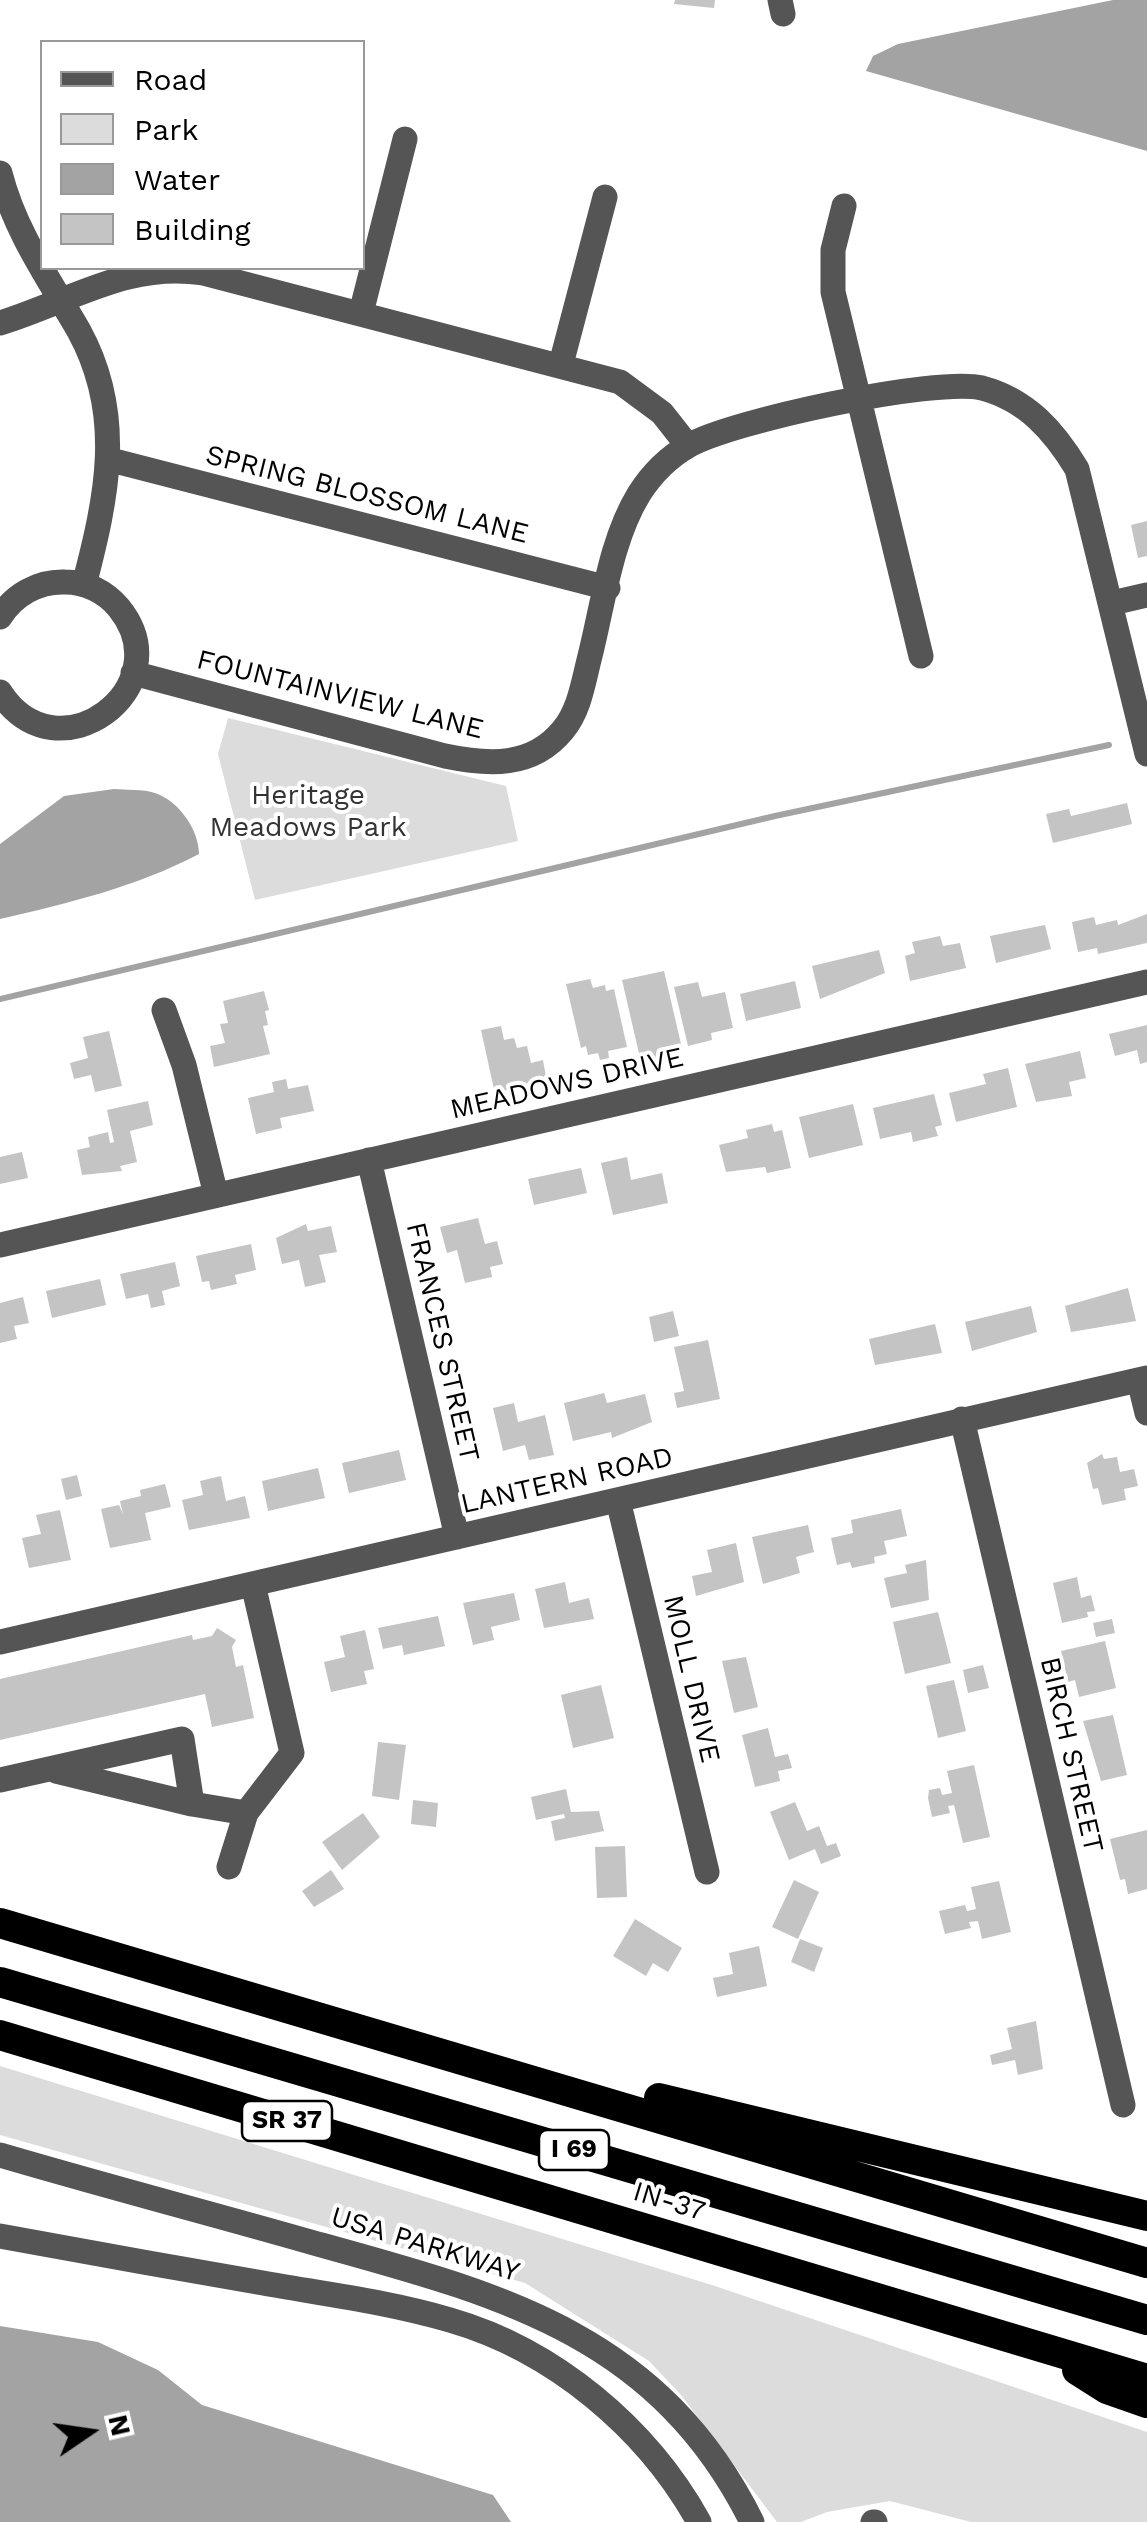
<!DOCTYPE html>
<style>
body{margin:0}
#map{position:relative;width:1147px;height:2522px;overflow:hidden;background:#fff;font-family:"Work Sans",sans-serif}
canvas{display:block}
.legend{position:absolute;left:40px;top:40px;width:325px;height:230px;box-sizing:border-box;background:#fff;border:2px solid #999;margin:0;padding:12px 18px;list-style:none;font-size:30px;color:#000}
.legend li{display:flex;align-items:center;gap:20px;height:50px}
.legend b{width:50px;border:2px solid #999}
.north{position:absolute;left:40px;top:2382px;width:100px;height:100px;-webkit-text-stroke:8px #fff;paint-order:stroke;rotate:77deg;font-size:28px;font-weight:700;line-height:40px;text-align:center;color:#000}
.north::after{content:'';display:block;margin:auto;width:35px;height:45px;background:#000;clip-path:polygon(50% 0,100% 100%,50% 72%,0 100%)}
</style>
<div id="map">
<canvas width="1147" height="2522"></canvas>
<ul class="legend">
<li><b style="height:12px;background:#555"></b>Road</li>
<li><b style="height:28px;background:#dcdcdc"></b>Park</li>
<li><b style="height:28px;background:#a3a3a3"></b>Water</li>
<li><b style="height:28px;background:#c4c4c4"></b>Building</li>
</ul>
<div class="north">N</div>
</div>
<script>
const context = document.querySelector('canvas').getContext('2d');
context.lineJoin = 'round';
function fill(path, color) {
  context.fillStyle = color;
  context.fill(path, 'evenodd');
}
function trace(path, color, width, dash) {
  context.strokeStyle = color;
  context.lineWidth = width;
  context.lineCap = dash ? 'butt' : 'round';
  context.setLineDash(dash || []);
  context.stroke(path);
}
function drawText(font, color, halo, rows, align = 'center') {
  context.font = font + ' "Work Sans",sans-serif';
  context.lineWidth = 8;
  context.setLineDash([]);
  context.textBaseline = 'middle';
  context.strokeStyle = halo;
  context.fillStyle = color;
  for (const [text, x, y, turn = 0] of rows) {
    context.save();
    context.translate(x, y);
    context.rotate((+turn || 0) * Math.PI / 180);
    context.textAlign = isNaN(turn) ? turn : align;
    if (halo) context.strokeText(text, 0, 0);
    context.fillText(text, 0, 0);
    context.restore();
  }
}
fill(new Path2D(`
 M228,718l278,68 12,55 -263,59 -37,-146z
 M0,2066l712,219 435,147v90h-176l-81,-21 -63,11 -26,10h-24l-96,-127 -32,-34 -124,-78 -525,-148z`), '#dcdcdc');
fill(new Path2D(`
 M1113,0h34v151l-281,-80 7,-15 25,-12z
 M114,789c12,1 29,0 41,4 24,8 44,37 44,61 -63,33 -130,49 -199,65v-75l64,-48z
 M0,2326l98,16 60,28 44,35 291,90 18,27h-511z`), '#a3a3a3');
trace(new Path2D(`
 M0,999l775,-183 334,-71`), '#a3a3a3', 6);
fill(new Path2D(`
 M675,0h40l-1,8 -40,-4z
 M1147,521v35l-9,2 -7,-33z
 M1127,803l5,21 -79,19 -7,-29 23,-5 2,7z
 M1147,914v29l-49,11 -1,-6 -19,4 -6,-30 22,-5 2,8 21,-5 1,5z
 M1045,925l6,24 -55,14 -6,-27z
 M940,936l3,10 17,-3 6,25 -56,13 -5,-25 10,-3 -3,-11z
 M879,950l6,23 -65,26 -8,-33z
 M664,971l17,73 -21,4 2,9 -21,5 -19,-82z
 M590,979l3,9 12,-3 1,6 8,-2 13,58 -19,4 1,7 -9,2 -2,-7 -10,2 -2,-9 -5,2 -15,-64z
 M795,981l6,27 -55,13 -6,-27z
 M698,982l4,15 23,-5 8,36 -22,5 1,7 -24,6 -14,-59z
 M264,991l5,19 -4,1 3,14 -5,1 7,28 -56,13 -4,-21 15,-3 -5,-19 8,-1 -5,-22z
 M1147,1025v37l-7,2 -3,-14 -22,6 -6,-22z
 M501,1026l3,14 10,-2 3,10 10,-2 4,17 12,-3 3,17 -51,17 -14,-64z
 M109,1031l13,55 -27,6 -4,-17 -17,4 -4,-16 18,-5 -5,-21z
 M1080,1051l6,27 -17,4 3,14 -36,6 -11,-38z
 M1008,1068l9,39 -61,15 -7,-29 37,-9 -3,-10z
 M286,1079l2,10 20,-4 6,26 -34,7 2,10 -26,6 -8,-36 26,-6 -2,-10z
 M934,1094l8,31 -7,2 3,9 -25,6 -2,-10 -31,7 -7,-31z
 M148,1101l5,24 -23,6 7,31 -17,4 2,5 -40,4 -5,-25 13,-3 -2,-10 20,-5 2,11 4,-1 -7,-32z
 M853,1104l10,41 -54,13 -10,-41z
 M772,1124l2,8 8,-2 9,38 -24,5 -2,-6 -39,5 -7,-27 29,-7 -2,-8z
 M22,1152l6,26 -28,6v-27z
 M627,1157l4,23 31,-7 6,30 -55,12 -12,-52z
 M581,1168l6,25 -53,12 -6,-26z
 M478,1218l7,26 12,-3 6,23 -13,3 2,10 -27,6 -8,-33 -10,3 -7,-26z
 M306,1224l2,7 23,-5 6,26 -18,3 7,27 -21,5 -6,-27 -17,4 -6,-26z
 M251,1244l5,26 -21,5 2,9 -26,6 -2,-9 -7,1 -6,-26z
 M175,1262l5,24 -18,5 3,14 -14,3 -3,-14 -22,5 -6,-25z
 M100,1279l6,26 -54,13 -6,-27z
 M1128,1288l8,33 -65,11 -6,-26z
 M23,1297l6,26 -15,3 3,13 -17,4v-40z
 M1031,1306l6,26 -65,19 -7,-29z
 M673,1311l6,25 -25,6 -5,-25z
 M935,1324l7,29 -67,12 -6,-26z
 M708,1340l12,59 -43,9 -3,-15 10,-2 -10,-44z
 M604,1393l3,10 38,-9 7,28 -40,16 -1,-6 -38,9 -9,-38z
 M514,1403l4,19 27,-7 9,40 -25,5 -4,-15 -22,6 -10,-43z
 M399,1450l7,30 -57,13 -7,-30z
 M1102,1454l2,5 13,-2 3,15 14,-3 4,17 -14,3 2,11 -24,5 -4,-17 -5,1 -6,-26z
 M318,1468l7,30 -57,13 -6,-30z
 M77,1475l5,21 -16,4 -5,-21z
 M221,1476l5,25 19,-5 5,22 -61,12 -7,-30 21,-5 -3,-14z
 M165,1484l6,23 -26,6 6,27 -41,8 -9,-39 18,-4 4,9 -3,-13 21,-5 -1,-6z
 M901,1509l6,27 -23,5 3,13 -13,3 1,6 -23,5 -2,-6 -13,3 -6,-27 22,-5 -2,-13z
 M60,1510l11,50 -42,8 -7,-30 19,-4 -5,-19z
 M808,1525l6,27 -18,5 4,16 -37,11 -11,-47z
 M736,1543l8,39 -48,14 -4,-20 20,-4 -5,-22z
 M926,1560l3,40 -38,8 -7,-30 23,-5 -2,-8z
 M1077,1577l4,21 10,-3 4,16 -8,1 1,5 -26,6 -9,-40z
 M565,1582l4,21 20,-5 5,21 -50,9 -9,-39z
 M514,1593l6,27 -29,7 3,13 -21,5 -10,-42z
 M938,1612l13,51 -46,11 -12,-52z
 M438,1616l7,30 -41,9 -2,-10 -19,4 -5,-21z
 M1112,1619l3,14 -19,4 -3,-14z
 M217,1628l19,12 -4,7 4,20 7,-2 11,53 -42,9 -7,-33 -205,46v-61l192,-44 1,5 19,-4z
 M365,1630l9,39 -10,2 3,13 -36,8 -7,-30 21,-5 -5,-21z
 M1105,1641l11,47 -37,9 -4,-17 -7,2 -7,-31z
 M746,1657l12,50 -24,6 -12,-52z
 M983,1665l6,23 -21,5 -5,-23z
 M954,1680l12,51 -28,7 -12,-52z
 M601,1685l13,53 -41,10 -12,-53z
 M1113,1715l14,60 -26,6 -18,-60z
 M768,1728l7,29 13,-3 4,14 -14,3 2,10 -25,6 -13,-52z
 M378,1742l28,3 -7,55 -27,-4z
 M974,1765l16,72 -27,6 -9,-38 -6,1 2,7 -18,4 -4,-19 1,-8 11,-2 2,7 10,-2 -5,-22z
 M566,1789l5,23 28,-1 5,20 -49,10 -4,-20 14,-3 -1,-4 -28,6 -5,-23z
 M413,1800l25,3 -2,24 -25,-3z
 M795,1802l12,29 12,-5 8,20 9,-3 5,13 -20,8 -6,-15 -26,11 -19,-48z
 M363,1813l17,24 -38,33 -20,-28z
 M1147,1830v59l-19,5 -3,-15 -5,1 -10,-41z
 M625,1846l2,51 -30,1 -2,-51z
 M331,1870l13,19 -30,18 -12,-16z
 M794,1880l25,12 -21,47 -26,-12z
 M999,1881l12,51 -29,7 -4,-18 -9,1 2,6 -26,6 -6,-23 26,-6 2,6 9,-2 -5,-22z
 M635,1919l47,29 -14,24 -15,-9 -7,13 -33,-20z
 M800,1939l23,9 -9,24 -23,-10z
 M759,1946l8,40 -50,11 -4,-19 20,-4 -4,-21z
 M1036,2021l7,48 -25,6 -3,-15 -23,5 -2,-10 22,-6 -5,-21z`), '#c4c4c4');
trace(new Path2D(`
 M780,0l3,14
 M0,173c15,59 49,106 79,158 46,84 28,166 5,254
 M844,206l-11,44v42l88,364
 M361,313l44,-174
 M0,323c69,-21 128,-62 203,-50l417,109 42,31 26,33
 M561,364l44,-167
 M111,460l497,128
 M1112,603l35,-8
 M0,617c14,-22 38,-36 65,-35 21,0 41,10 54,26 64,79 -62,173 -119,84
 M133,673l312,83c43,9 87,12 118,-26 16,-19 20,-46 26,-70 14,-54 21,-119 50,-166 12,-19 30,-37 49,-48 43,-25 247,-69 294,-58 45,12 72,43 95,81l70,285
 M164,1010l20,55 32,130
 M369,1160l88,377
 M0,1245l1147,-263
 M1139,1380l8,33
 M962,1419l161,686
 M618,1500l89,372
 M0,1642l1147,-264
 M56,1771l136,33
 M0,1780l182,-41 10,65 54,9
 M229,1867l17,-54 46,-60 -39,-169
 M0,2155c102,30 205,57 307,86 187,52 350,90 445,281
 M0,2236c88,16 175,32 263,47 62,11 126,19 187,37 104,30 197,108 249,202
 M873,2522h2`), '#555', 25);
trace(new Path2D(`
 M0,1923l1147,340
 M0,1982l1147,338
 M0,2035l1147,344
 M659,2098l488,118
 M1077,2370l30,19 40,14`), '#000', 30);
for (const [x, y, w] of [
 [287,2121,90],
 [574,2150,70]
]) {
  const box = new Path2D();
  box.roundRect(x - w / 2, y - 20, w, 40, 8);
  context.fillStyle = '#fff';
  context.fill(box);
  trace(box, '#000', 2.5);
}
drawText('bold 25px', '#000', null, [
 ["SR 37",287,2121],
 ["I 69",574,2150]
]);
drawText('28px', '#000', '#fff', [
 ["SPRING BLOSSOM LANE",367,495,14],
 ["FOUNTAINVIEW LANE",340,695,14],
 ["MEADOWS DRIVE",567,1084,-13],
 ["FRANCES STREET",442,1342,77],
 ["LANTERN ROAD",567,1481,-13],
 ["MOLL DRIVE",691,1679,77],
 ["BIRCH STREET",1071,1755,77],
 ["IN-37",669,2202,17],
 ["USA PARKWAY",425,2245,17]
]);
drawText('28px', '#333', '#fff', [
 ["Heritage",308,796],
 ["Meadows Park",308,828]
]);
</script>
